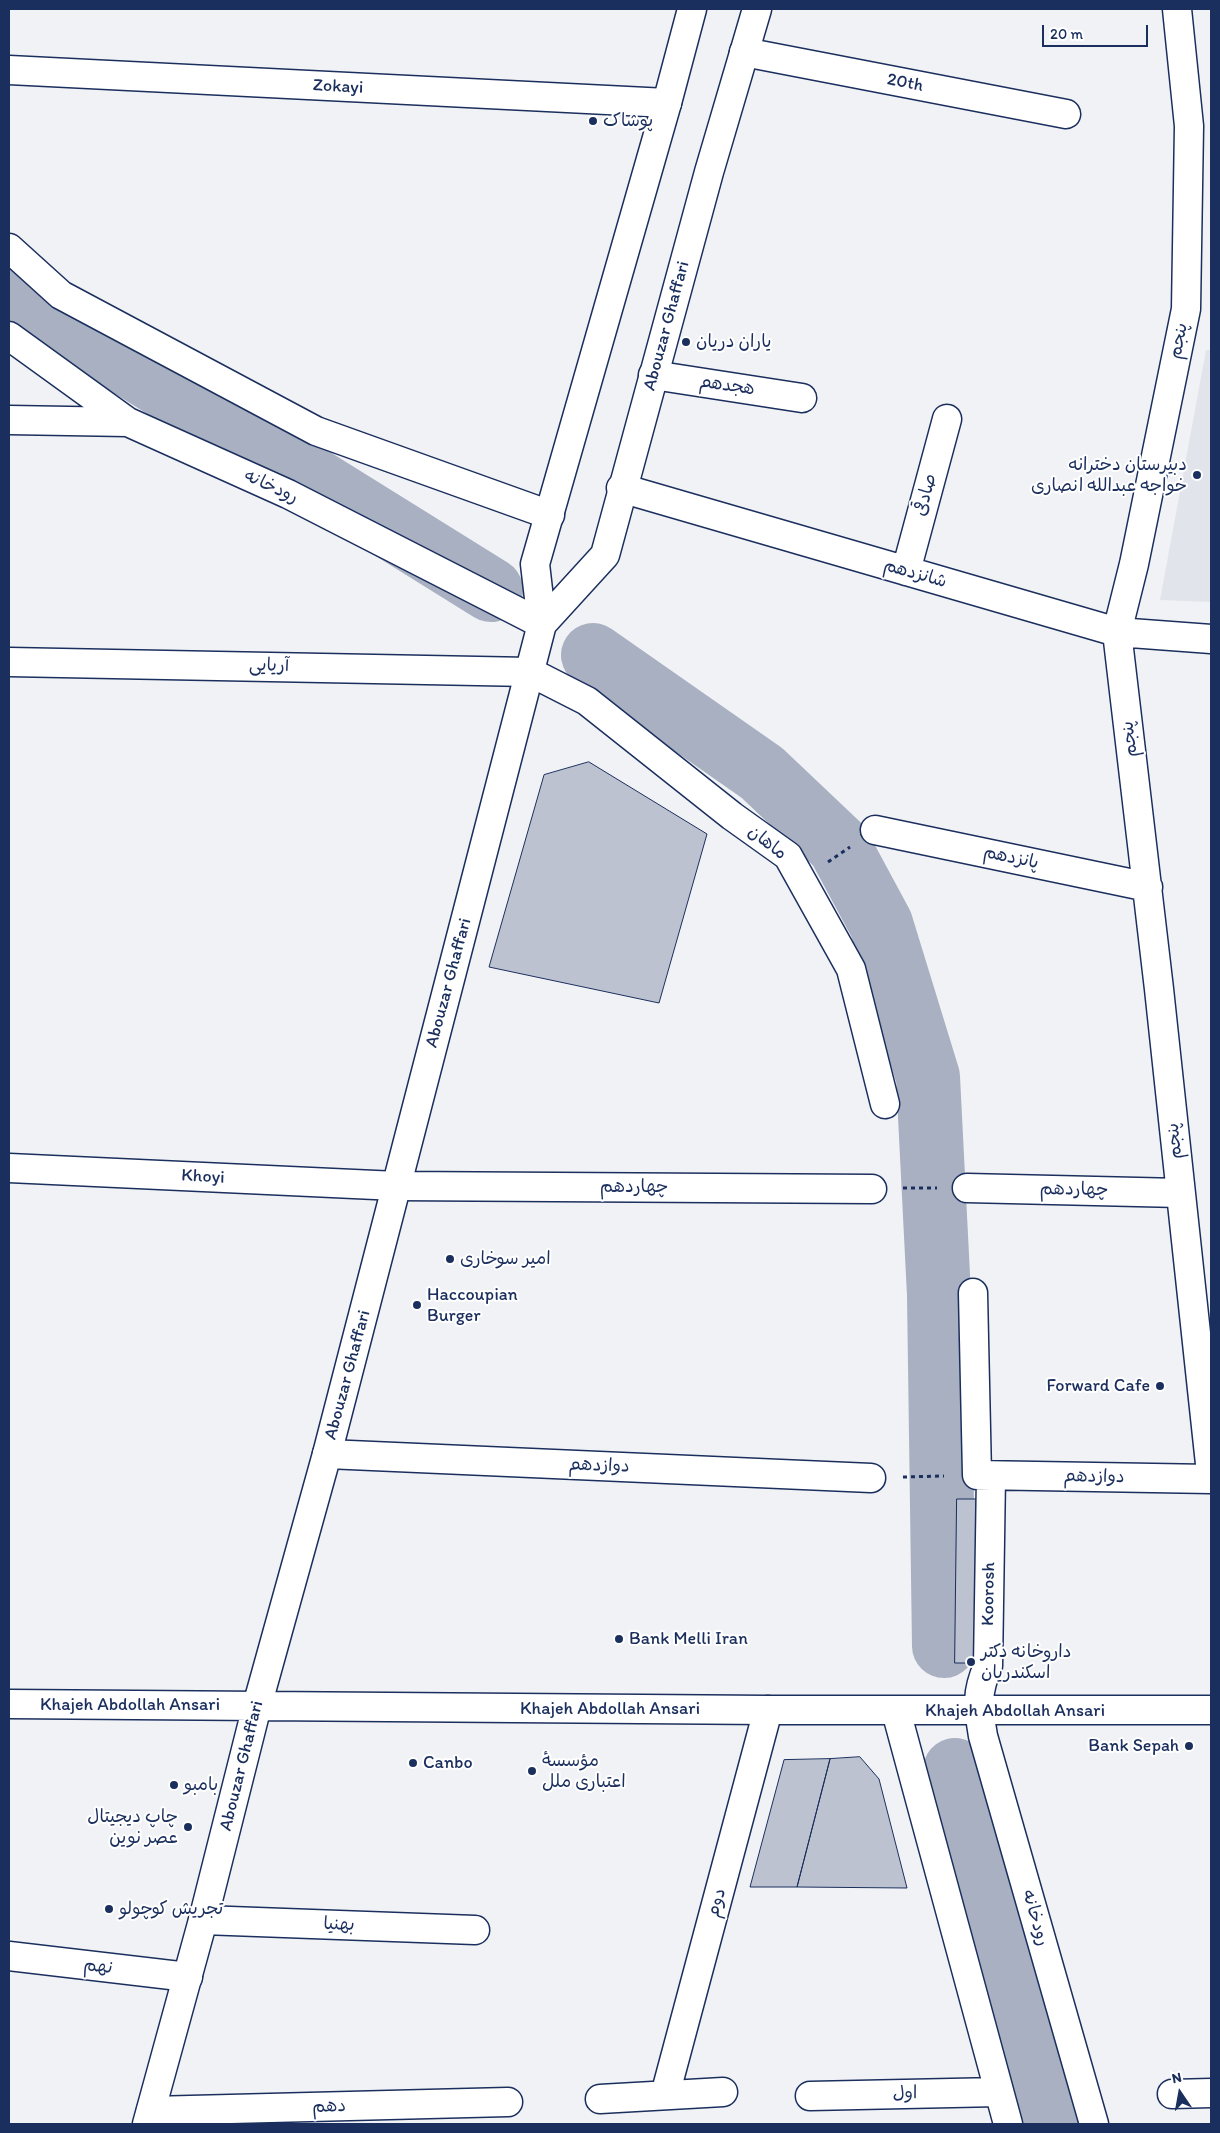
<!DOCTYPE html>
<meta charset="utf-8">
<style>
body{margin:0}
#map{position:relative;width:1220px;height:2133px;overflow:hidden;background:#f1f2f5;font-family:Itim,sans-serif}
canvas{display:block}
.frame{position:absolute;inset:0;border:10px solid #1b2f5e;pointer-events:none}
.north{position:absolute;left:1155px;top:2068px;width:50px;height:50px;-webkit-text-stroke:4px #fff;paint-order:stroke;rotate:348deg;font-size:14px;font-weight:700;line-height:20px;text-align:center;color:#1b2f5e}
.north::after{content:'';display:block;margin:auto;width:18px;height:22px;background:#1b2f5e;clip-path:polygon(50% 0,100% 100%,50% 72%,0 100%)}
.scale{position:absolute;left:1042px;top:25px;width:106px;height:22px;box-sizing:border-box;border:2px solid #1b2f5e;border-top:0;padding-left:6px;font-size:15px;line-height:18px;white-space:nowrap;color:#1b2f5e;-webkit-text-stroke:4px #fff;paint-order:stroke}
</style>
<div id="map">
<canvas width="1220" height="2133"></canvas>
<div class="frame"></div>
<div class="north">N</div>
<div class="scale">20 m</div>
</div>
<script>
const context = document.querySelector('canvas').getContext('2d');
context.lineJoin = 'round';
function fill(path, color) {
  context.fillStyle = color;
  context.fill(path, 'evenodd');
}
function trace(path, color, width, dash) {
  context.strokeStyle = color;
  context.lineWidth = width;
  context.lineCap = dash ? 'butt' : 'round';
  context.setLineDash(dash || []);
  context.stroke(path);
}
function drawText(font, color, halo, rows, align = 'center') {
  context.font = font + ' Itim,"Playpen Sans Arabic",sans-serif';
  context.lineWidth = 4;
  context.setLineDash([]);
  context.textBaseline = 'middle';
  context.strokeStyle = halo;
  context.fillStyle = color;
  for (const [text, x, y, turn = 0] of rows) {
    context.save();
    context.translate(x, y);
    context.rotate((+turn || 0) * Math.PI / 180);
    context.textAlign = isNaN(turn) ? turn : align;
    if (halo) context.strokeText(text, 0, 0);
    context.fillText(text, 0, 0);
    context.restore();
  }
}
fill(new Path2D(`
 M1206,350h5v252l-51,-2z`), '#e1e4ea');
trace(new Path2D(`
 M9,295l106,61 376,234
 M593,655l169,118 77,73 42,78 47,153 11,218 5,351
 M955,1770l93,354`), '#a8b0c2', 64);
const building = new Path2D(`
 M589,762l118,72 -48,169 -170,-36 55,-192z
 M957,1499h27l-1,164h-28z
 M860,1757l19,22 28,109 -110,-1 33,-128z
 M830,1759l-33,128h-47l34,-127z`);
fill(building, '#bcc2d0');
trace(building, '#1b2f5e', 1);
const minor = new Path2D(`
 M1177,9l12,117 -3,183 -52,255 -17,68 42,357 52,484
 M744,52l322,62
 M9,70l658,33
 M9,248l52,47 255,136 234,84
 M9,336l119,86 160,72 254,130
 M653,375l149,23
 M9,420l119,2
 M621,488l496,144 94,7
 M906,571l41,-152
 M9,662l521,10 57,29 145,115 56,40 63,113 34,135
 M875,830l273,57
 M9,1168l388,18 475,3
 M967,1188l213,5
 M973,1293l4,182 234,4
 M327,1454l544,24
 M991,1476l-3,190c-12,27 -10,41 -5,70l111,388
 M896,1711l112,413
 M203,1920l272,10
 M9,1956l179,21
 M1172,2094l39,-1
 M665,2095l103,-385
 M810,2096l189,-4
 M600,2099l123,-7
 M151,2111l357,-9`);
const major = new Path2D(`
 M542,624l63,-69 104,-383 48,-163
 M9,1704l759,6h443
 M147,2124l56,-204 54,-214 70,-252 215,-830 -7,-60 132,-461 25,-94`);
trace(minor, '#1b2f5e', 31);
trace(major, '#1b2f5e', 31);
trace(new Path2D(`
 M828,862l22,-15
 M903,1188h34
 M903,1477l41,-1`), '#1b2f5e', 3, [4, 4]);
trace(minor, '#fff', 28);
trace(major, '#fff', 28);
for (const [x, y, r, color] of [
 [593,121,5,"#1b2f5e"],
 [686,342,5,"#1b2f5e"],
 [1197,475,5,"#1b2f5e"],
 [450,1259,5,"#1b2f5e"],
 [417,1305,5,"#1b2f5e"],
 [1160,1386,5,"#1b2f5e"],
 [619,1639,5,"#1b2f5e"],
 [971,1662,5,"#1b2f5e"],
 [1189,1746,5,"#1b2f5e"],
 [413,1763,5,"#1b2f5e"],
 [532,1771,5,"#1b2f5e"],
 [174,1785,5,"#1b2f5e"],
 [188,1827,5,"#1b2f5e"],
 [109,1909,5,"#1b2f5e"]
]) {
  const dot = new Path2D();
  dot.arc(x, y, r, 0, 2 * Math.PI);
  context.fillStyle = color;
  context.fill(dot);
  trace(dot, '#fff', 2);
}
drawText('18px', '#1b2f5e', '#fff', [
 ["20th",905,83,11],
 ["Zokayi",338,87,3],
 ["Abouzar Ghaffari",667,326,-75],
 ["پنجم",1179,341,-78],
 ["هجدهم",727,386,8],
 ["رودخانه",271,487,25],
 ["صادقی",926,495,-75],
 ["شانزدهم",915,574,16],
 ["آریایی",269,666,1],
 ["پنجم",1130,739,-97],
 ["ماهان",767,843,38],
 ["پانزدهم",1011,858,12],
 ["Abouzar Ghaffari",449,983,-75],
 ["پنجم",1175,1141,-96],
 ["Khoyi",203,1177,3],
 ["چهاردهم",634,1187],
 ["چهاردهم",1074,1190,1],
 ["Abouzar Ghaffari",348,1375,-75],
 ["دوازدهم",599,1466,2],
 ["دوازدهم",1094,1477,1],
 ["Koorosh",989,1594,-89],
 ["Khajeh Abdollah Ansari",130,1705],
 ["Khajeh Abdollah Ansari",610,1709],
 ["Khajeh Abdollah Ansari",1015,1711],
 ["Abouzar Ghaffari",242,1766,-76],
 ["دوم",717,1903,-75],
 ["رودخانه",1035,1918,74],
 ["بهنیا",339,1925,2],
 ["نهم",98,1967,7],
 ["اول",905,2094,-1],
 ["دهم",329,2107,-2]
]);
drawText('18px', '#1b2f5e', '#fff', [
 ["پوشاک",603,121],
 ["یاران دریان",696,342],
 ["دبیرستان دخترانه",1187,465,"right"],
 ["خواجه عبدالله انصاری",1187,486,"right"],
 ["امیر سوخاری",460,1259],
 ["Haccoupian",427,1295],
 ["Burger",427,1316],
 ["Forward Cafe",1150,1386,"right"],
 ["Bank Melli Iran",629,1639],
 ["داروخانه دکتر",981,1652],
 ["اسکندریان",981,1673],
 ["Bank Sepah",1179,1746,"right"],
 ["مؤسسهٔ",542,1761],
 ["اعتباری ملل",542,1782],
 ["Canbo",423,1763],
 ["بامبو",184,1785],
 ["چاپ دیجیتال",178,1817,"right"],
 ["عصر نوین",178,1838,"right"],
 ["تجریش کوچولو",119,1909]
], 'left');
</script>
